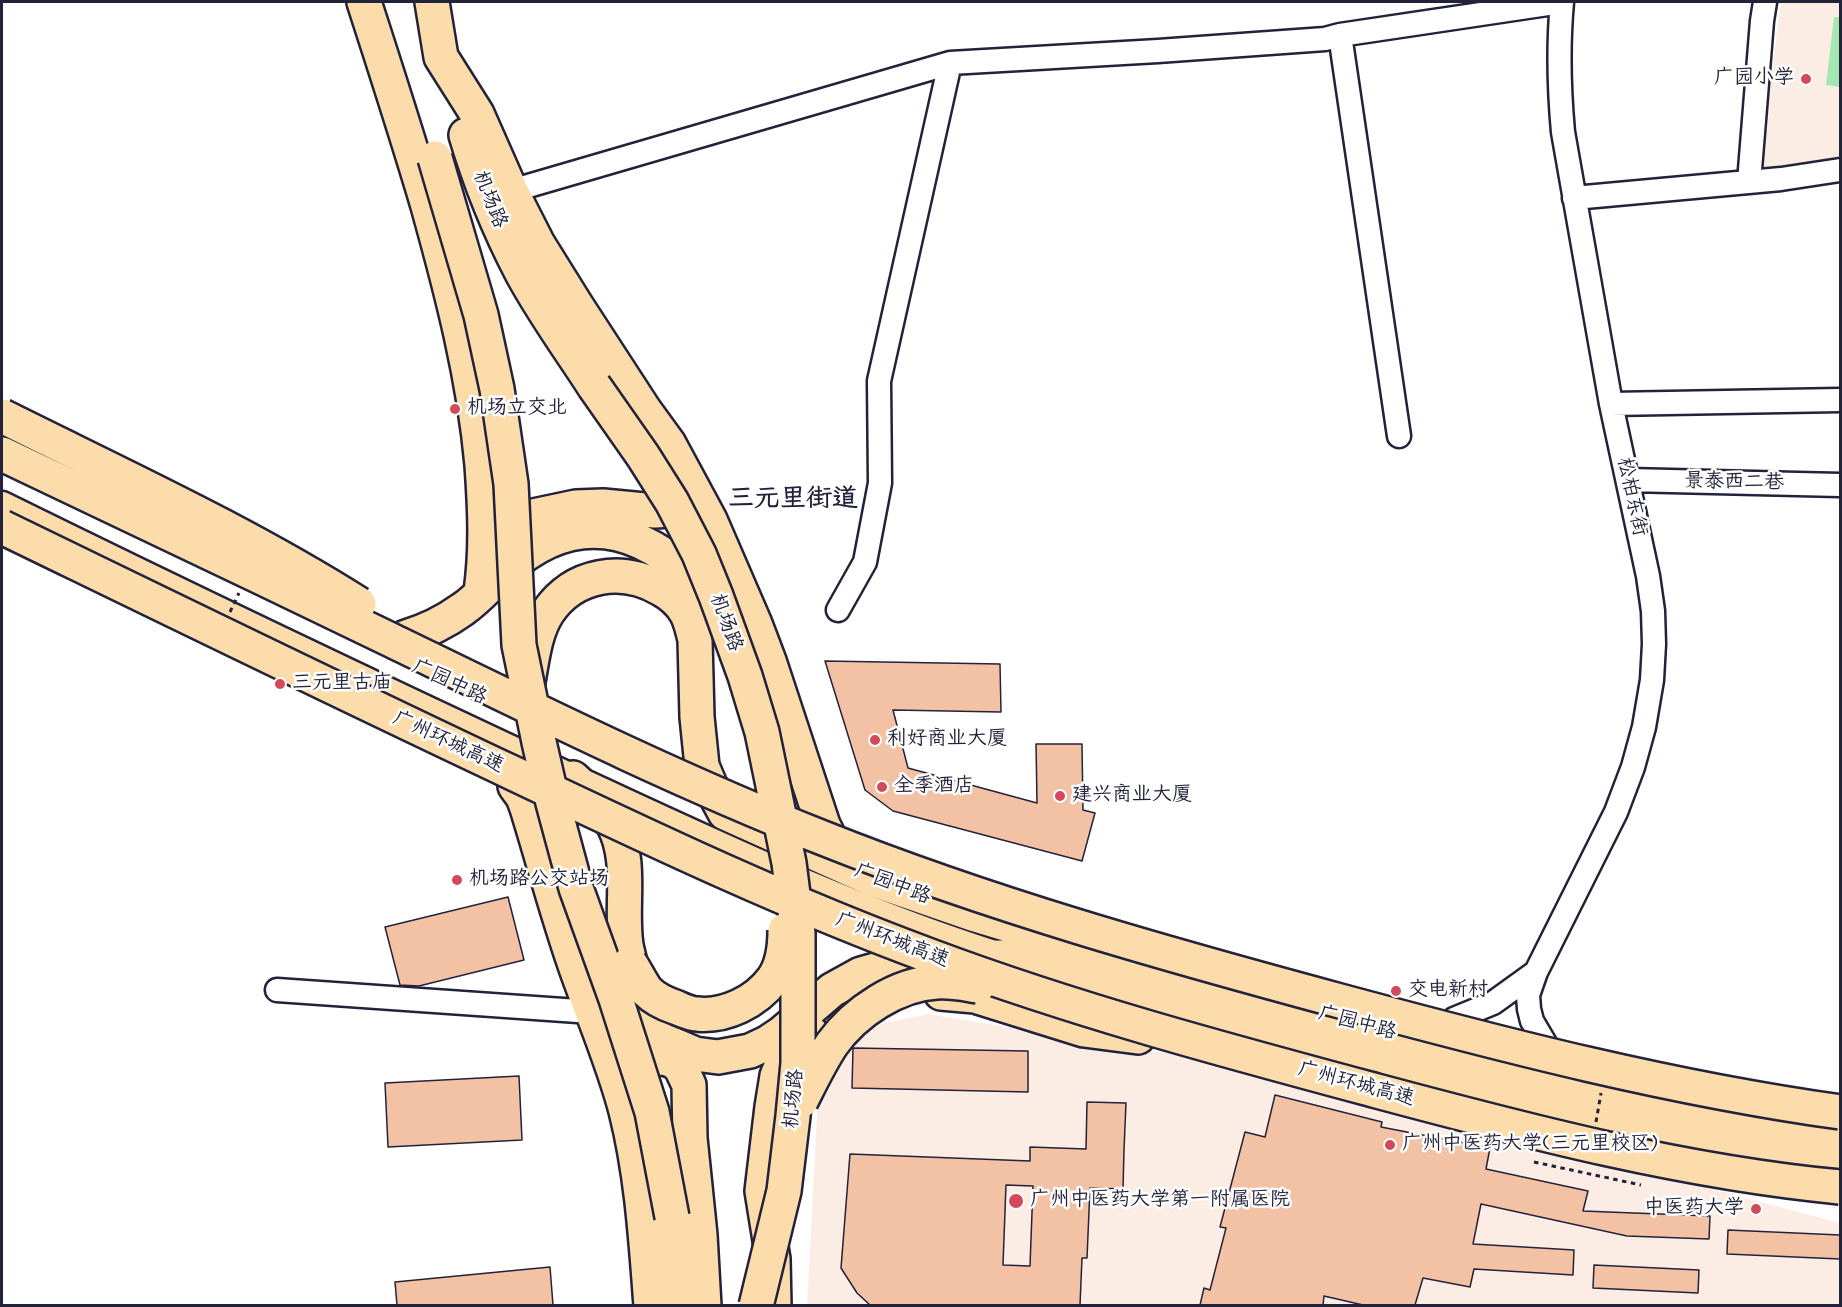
<!DOCTYPE html>
<meta charset="utf-8">
<style>
body{margin:0}
#map{position:relative;width:1842px;height:1307px;overflow:hidden;background:#fff;font-family:Mynerve,sans-serif}
canvas{display:block}
.frame{position:absolute;inset:0;border:3px solid #22223b;pointer-events:none}
</style>
<div id="map">
<canvas width="1842" height="1307"></canvas>
<div class="frame"></div>
</div>
<script>
const context = document.querySelector('canvas').getContext('2d');
context.lineJoin = 'round';
function fill(path, color) {
  context.fillStyle = color;
  context.fill(path, 'evenodd');
}
function trace(path, color, width, dash) {
  context.strokeStyle = color;
  context.lineWidth = width;
  context.lineCap = dash ? 'butt' : 'round';
  context.setLineDash(dash || []);
  context.stroke(path);
}
function drawText(font, color, halo, rows, align = 'center') {
  context.font = font + ' Mynerve,"LXGW WenKai TC",sans-serif';
  context.lineWidth = 5;
  context.setLineDash([]);
  context.textBaseline = 'middle';
  context.strokeStyle = halo;
  context.fillStyle = color;
  for (const [text, x, y, turn = 0] of rows) {
    context.save();
    context.translate(x, y);
    context.rotate((+turn || 0) * Math.PI / 180);
    context.textAlign = isNaN(turn) ? turn : align;
    if (halo) context.strokeText(text, 0, 0);
    context.fillText(text, 0, 0);
    context.restore();
  }
}
fill(new Path2D(`
 M1781,2h59v155l-81,11z
 M928,1014l325,53 587,156v82l-1033,1 11,-210 39,-67z`), '#fbede4');
fill(new Path2D(`
 M1834,17h6v70l-14,-2z`), '#a5e7b0');
const building = new Path2D(`
 M825,661l175,3 1,48 -108,-2 15,58 129,35 -1,-59h46l1,66 12,3 -13,48 -189,-50 -28,-21z
 M508,897l16,63 -105,26 -19,-1 -15,-58z
 M853,1048l175,3v41l-176,-4z
 M519,1076l3,64 -134,7 -3,-64z
 M1275,1095l107,27 -1,5 109,21 -4,21 102,22 -5,20 127,5 -1,23 -82,-3 -146,-32 -8,40 101,6 -1,25 -99,-6 -4,18 -47,-9 -8,27h-52l-39,-9 -1,9h-123l4,-17 6,2 16,-62 -6,-1 25,-95 20,5z
 M1087,1102l39,1 -2,47 -1,39 -33,-1 -3,70h-5l-2,47h-210l-13,-12 -16,-25 9,-114 180,7v-14l56,2zM1006,1185l27,1 -3,80 -27,-1z
 M1728,1230l112,5v24l-113,-5z
 M1594,1265l105,5 -1,23 -105,-5z
 M550,1267l3,38h-156l-2,-23z`);
fill(building, '#f3c2a4');
trace(building, '#22223b', 1.5);
const minor = new Path2D(`
 M1340,35l59,401
 M1749,182l13,-161 3,-19
 M511,191l439,-128 208,-12 167,-12 15,-4 221,-33
 M1574,198l207,-19 59,-9
 M1611,404l229,-4
 M1628,480l212,5
 M838,610l27,-48 15,-79 -1,-102 71,-318
 M277,990l315,22
 M1454,1019l39,-16 43,-31
 M1545,1043l-13,-22 -3,-12 -1,-14 8,-23 80,-160 17,-45 11,-40 8,-47 2,-36 -1,-33 -5,-35 -37,-172 -48,-272c-4,-44 -5,-87 -1,-130`);
const major = new Path2D(`
 M2,506c189,93 380,184 571,273 137,63 274,129 418,175`);
const highway = new Path2D(`
 M364,2c22,68 44,136 64,204 24,86 46,171 54,259 3,43 5,84 -1,127
 M432,2l9,55 36,57 34,77 27,53 38,61 69,106 24,33 41,76 45,104 14,37 54,164 6,12 16,19
 M466,135c14,47 33,94 56,138 21,39 48,76 72,113
 M486,526l90,-19 27,-1 52,5 16,-1 27,-12
 M406,637c21,-6 39,-15 57,-28 16,-11 29,-27 44,-40 39,-35 84,-50 134,-27 34,16 56,38 75,71
 M527,687c5,-25 7,-54 21,-75 26,-38 74,-46 113,-23 10,5 21,15 26,25 4,8 6,17 8,26l2,77 5,49 8,19 15,28 149,67 98,34 116,35 490,135 80,21 54,11 50,9 78,10
 M573,778c15,14 30,28 40,46 20,37 7,82 13,121 1,6 3,12 4,18
 M515,786l8,11 4,11c16,52 30,105 48,157 17,49 38,96 51,146 16,63 20,130 25,195
 M614,979l19,30 21,23 20,13 21,9 23,3 32,-6 17,-8 15,-10 50,-43 29,-16 42,-12 23,-3 77,-2 112,33 461,125 82,20 103,22 79,10
 M941,993l34,3 109,34 54,7
 M647,1059l18,-1 10,4 6,6 8,17 1,53 10,97 4,71
 M672,1217l9,89
 M774,1306l-1,-47 -11,-68 10,-84 5,-31 5,-12 20,-24 9,-7`);
trace(minor, '#22223b', 27);
trace(major, '#22223b', 33);
trace(highway, '#22223b', 38);
trace(new Path2D(`
 M1534,1162l107,23`), '#22223b', 3, [4.5, 4.5]);
trace(minor, '#fff', 22);
trace(major, '#fddcac', 28);
trace(highway, '#fddcac', 33);
const highwayBridge = new Path2D(`
 M435,158l46,157 16,74 14,95 8,161 20,97 14,61 23,85 40,111 36,113 20,105
 M594,386l49,70 29,46 27,52 17,42 29,80 17,56 27,131 9,70v130l-5,53 -9,75 -28,115
 M2,416c120,60 243,116 357,188
 M2,454c130,61 261,124 391,187 142,69 283,139 430,197 168,67 343,116 517,163 167,45 329,87 500,111
 M2,527c171,83 343,167 515,248 137,65 274,130 416,182 145,54 295,94 444,134 153,41 306,81 463,96
 M630,963c6,9 11,20 17,28 7,7 19,13 28,16 7,3 15,7 22,7 28,3 59,-12 76,-35 10,-14 12,-33 12,-49
 M801,1101c10,-20 19,-39 31,-57 23,-32 65,-60 105,-62 14,-1 28,2 41,4`);
trace(highwayBridge, '#22223b', 38, []);
trace(new Path2D(`
 M230,612l9,-19
 M1596,1122l5,-29`), '#22223b', 3, [4.5, 4.5]);
trace(highwayBridge, '#fddcac', 33);
for (const [x, y, r, color] of [
 [1806,79,6,"#d1495b"],
 [455,409,6,"#d1495b"],
 [280,684,6,"#d1495b"],
 [875,740,6,"#d1495b"],
 [882,787,6,"#d1495b"],
 [1060,796,6,"#d1495b"],
 [457,880,6,"#d1495b"],
 [1396,991,6,"#d1495b"],
 [1390,1145,6,"#d1495b"],
 [1016,1201,8,"#d1495b"],
 [1756,1209,6,"#d1495b"]
]) {
  const dot = new Path2D();
  dot.arc(x, y, r, 0, 2 * Math.PI);
  context.fillStyle = color;
  context.fill(dot);
  trace(dot, '#fff', 2);
}
drawText('20px', '#22223b', '#fff', [
 ["广园小学",1794,79,"right"],
 ["机场立交北",467,409],
 ["三元里古庙",292,684],
 ["利好商业大厦",887,740],
 ["全季酒店",894,787],
 ["建兴商业大厦",1072,796],
 ["机场路公交站场",469,880],
 ["交电新村",1408,991],
 ["广州中医药大学(三元里校区)",1402,1145],
 ["广州中医药大学第一附属医院",1030,1201],
 ["中医药大学",1744,1209,"right"]
], 'left');
drawText('20px', '#22223b', '#fff', [
 ["机场路",489,200,68],
 ["景泰西二巷",1734,483,1],
 ["松柏东街",1631,497,78],
 ["机场路",725,623,70],
 ["广园中路",449,683,25],
 ["广州环城高速",448,743,25],
 ["广园中路",892,885,21],
 ["广州环城高速",892,941,21],
 ["广园中路",1357,1024,15],
 ["广州环城高速",1356,1085,15],
 ["机场路",795,1099,-85]
]);
drawText('bold 26px', '#22223b', '#fff', [
 ["三元里街道",793,501]
]);
</script>
